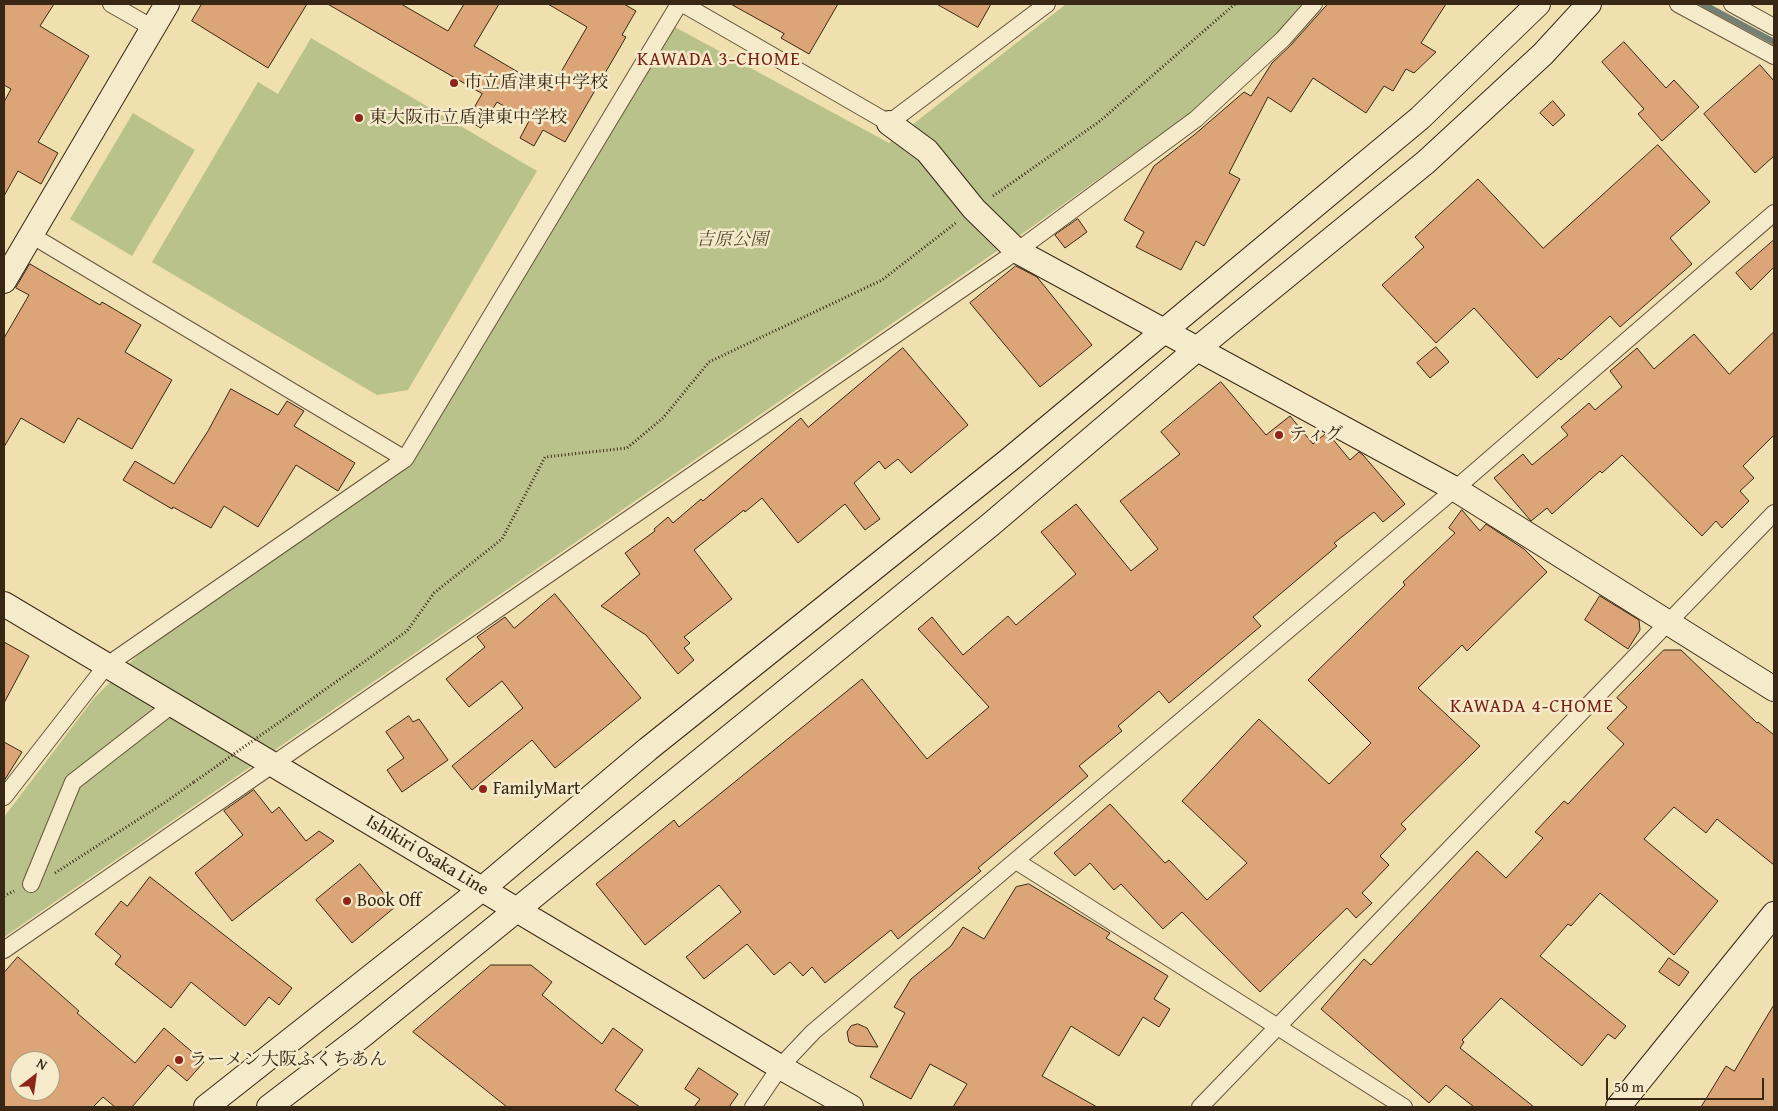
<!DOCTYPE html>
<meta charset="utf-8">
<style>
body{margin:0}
#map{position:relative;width:1778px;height:1111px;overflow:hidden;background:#f0e0af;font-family:"Gentium Book Plus",serif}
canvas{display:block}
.frame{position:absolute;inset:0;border:5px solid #382715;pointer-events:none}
.north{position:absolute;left:10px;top:1051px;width:50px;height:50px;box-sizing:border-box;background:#f5ebcb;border:1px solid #a99d82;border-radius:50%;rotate:30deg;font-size:14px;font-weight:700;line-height:20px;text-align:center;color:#382715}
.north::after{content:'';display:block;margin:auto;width:18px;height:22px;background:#8f2418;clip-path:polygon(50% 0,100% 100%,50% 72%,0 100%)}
.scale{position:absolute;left:1606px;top:1078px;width:158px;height:22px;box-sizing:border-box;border:2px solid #382715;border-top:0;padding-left:6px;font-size:15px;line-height:18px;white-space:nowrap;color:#382715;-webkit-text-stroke:4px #f5ebcb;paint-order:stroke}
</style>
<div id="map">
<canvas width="1778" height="1111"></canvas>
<div class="frame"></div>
<div class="north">N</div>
<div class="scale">50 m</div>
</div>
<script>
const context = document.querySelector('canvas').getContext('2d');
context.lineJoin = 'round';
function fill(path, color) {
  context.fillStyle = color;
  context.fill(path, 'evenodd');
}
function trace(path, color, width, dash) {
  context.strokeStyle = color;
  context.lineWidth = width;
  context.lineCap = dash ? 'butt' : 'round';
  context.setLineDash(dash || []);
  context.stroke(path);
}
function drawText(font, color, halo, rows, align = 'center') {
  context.font = font + ' "Gentium Book Plus","Noto Serif JP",serif';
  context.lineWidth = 5;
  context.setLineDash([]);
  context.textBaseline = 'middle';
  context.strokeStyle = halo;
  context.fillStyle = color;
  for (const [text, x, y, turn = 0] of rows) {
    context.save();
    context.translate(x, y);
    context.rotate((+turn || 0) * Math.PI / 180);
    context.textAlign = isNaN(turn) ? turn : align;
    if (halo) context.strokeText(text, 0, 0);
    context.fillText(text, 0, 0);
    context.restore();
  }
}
fill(new Path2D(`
 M1066,4h236l-26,31 -80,74 -170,122 -1022,706v-120l91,-120 50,-49 264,-181 264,-441 216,117z
 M311,38l226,133 -129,219 -31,5 -225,-133 106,-180 20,12z
 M133,113l62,37 -63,106 -62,-37z`), '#bac28b');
trace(new Path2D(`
 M1703,4l71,38`), '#758074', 6);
const building = new Path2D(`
 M4,4h50l-14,22 49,30 -51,86 20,11 -17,31 -23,-13 -14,25v-94l7,-13 -7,-4z
 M202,4h105l-39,64 -76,-47z
 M328,4h73l47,27 16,-27h35l-25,42 76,45 37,-64 -39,-23h76l12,7 -14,24 4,2 -61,105 -22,-12 -9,16 -14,-8 9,-17 -32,-19 -16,26 -14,-8 15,-26z
 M731,4h107l-29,50 -28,-16 3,-4z
 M937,4h54l-13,23z
 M1328,4h118l-25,39 15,9 -22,21 -8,-4 -13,22 -9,-5 -18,27 -53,-35 -22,34 -23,-15 -39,76 11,6 -36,67 -8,-5 -15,29 -45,-23 8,-15 -20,-12 30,-54 40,-31 50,-43 7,4 21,-33 18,-17z
 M1624,42l42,46 8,-8 25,27 -37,34 -24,-27 6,-5 -42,-47z
 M1760,65l14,16v75l-19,17 -51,-59z
 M1553,101l12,14 -12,11 -13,-13z
 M1658,145l52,57 -40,36 22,26 -72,63 -10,-11 -49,44 -2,-2 -22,20 -63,-70 -38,35 -54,-58 42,-38 -9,-10 63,-58 65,69z
 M1078,219l9,13 -22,16 -10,-13z
 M1774,240v27l-23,23 -15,-17z
 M30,264l70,41 2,-3 39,23 -16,27 47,28 -40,69 -54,-31 -14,25 -43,-25 -17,29v-109l25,-43 -13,-7z
 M1016,266l21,11 55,68 -52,42 -70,-84z
 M1774,332v103l-31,31 11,12 -14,13 9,10 -27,27 -6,-7 -14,15 -80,-81 -20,18 -2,-2 -48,43 -5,-6 -16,13 -37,-43 29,-24 9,11 36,-30 -7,-8 28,-24 6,7 27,-23 -12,-16 27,-23 17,21 40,-35 35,40z
 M1436,347l13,15 -19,16 -13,-15z
 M903,348l65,77 -57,48 -13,-14 -13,10 -6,-8 -25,22 26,36 -15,11 -20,-26 -47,39 -36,-45 -17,14 -1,-2 -50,40 38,49 -48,38 6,6 -6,5 10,12 -16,14 -32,-39 -45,-29 39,-32 -15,-21 30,-22 -1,-2 14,-12 5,6 28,-24 2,2 98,-83 7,9z
 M1221,382l45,53 24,-19 23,28 12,-10 6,3 19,23 9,-8 4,3 42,49 -22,18 -9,-10 -40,31 3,3 -84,71 8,9 -92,77 -10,-12 -41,35 4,5 -43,35 9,10 -110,92 3,3 -83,68 -7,-9 -66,53 -13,-16 -9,9 -13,-14 -16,13 -27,-31 -43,35 -18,-22 55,-45 -22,-27 -74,60 -49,-61 78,-64 5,7 183,-148 65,80 62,-52 -71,-78 14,-12 31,38 45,-39 8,9 60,-51 -35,-42 35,-28 55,67 27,-22 -38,-48 60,-47 -19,-22z
 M231,389l47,26 9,-14 17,10 -10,15 61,37 -17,28 -42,-26 -38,62 -34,-21 -13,22 -38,-21 -1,2 -49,-29 12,-19 39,23 34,-53z
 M1462,510l18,21 6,-7 38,25 23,23 -80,79 -5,-6 -44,43 62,58 -79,78 5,5 -26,27 9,9 -27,28 10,10 -16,15 -9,-10 -87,84 -78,-80 -19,17 -42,-45 -7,6 -24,-27 -15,13 -21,-23 56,-49 55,59 4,-3 38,40 40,-37 -65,-62 77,-82 70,65 42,-41 -63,-63 97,-95 -2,-3 52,-49 -6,-5z
 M555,594l86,104 -86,70 -23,-28 -60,50 -20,-24 71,-58 -21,-27 -33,26 -23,-28 39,-32 -8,-10 28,-20 9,11z
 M1600,596l39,24 1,10 -12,19 -43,-29z
 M4,642l25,14 -25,47z
 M1664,650h17l76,73 1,-1 16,13v130l-57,-46 -11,14 -32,-26 -30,32 74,62 -44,54 -74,-62 -29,33 -3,-2 -28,32 86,70 -11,13 -7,-5 -26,32 -81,-68 -39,42 2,2 -4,6 74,59h-60l-28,-22 -17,18 -108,-94 43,-50 7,6 106,-114 29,27 37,-40 -8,-6 29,-31 4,3 56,-60 -17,-16 20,-21 -10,-9z
 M409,716l4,6 6,-3 29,41 -46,32 -15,-22 17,-12 -18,-26z
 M4,742l18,10 -18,29z
 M254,790l18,23 7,-6 27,34 13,-10 15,10 -102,80 -37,-48 48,-38 -19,-24z
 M360,864l35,43 -43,36 -36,-43z
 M150,877l142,111 -13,17 -10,-8 -24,29 -54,-44 -20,26 -56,-44 6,-8 -26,-22 26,-33 6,5z
 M1029,884l81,49 -4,5 62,38 -14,23 16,10 -11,18 -16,-10 -24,39 -48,-30 -29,50 55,31h-144l14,-23 -37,-20 -19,35 -41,-22 35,-64 -11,-6 17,-28 40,-33 12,-19 21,12 32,-52z
 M18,957l61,54 -2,2 58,50 29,-35 40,34 -17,19 -19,-16 -36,42h-17l-12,-10 -10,10h-89v-134zM20,1061h30v30h-30z
 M1669,958l20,14 -10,14 -20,-14z
 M491,965h40l21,17 -10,13 60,49 11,-16 30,22 -28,40 25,17h-133l-94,-75z
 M1774,1005v102h-73l25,-41 8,5z
 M858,1024l9,4 11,19 -22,-1 -7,-4 -2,-10 4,-6z
 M699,1068l39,26 -9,13h-35l6,-8 -15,-10z`);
fill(building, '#dba577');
trace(building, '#382715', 1);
const street = new Path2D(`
 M111,4l42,24
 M683,4l206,119 158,-119
 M1678,4l96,52
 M1732,4l42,23
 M31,235l374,224 274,-455
 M4,797l102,-131 299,-207
 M1016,861l388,246
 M31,884l42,-102 99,-77
 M4,950l1013,-699 179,-132 87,-80 31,-35
 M753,1107l27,-40 33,-35 642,-543 319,-276
 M1200,1107l574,-594`);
const secondary = new Path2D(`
 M889,123l38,28 47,58 43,42 438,238 319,200
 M4,281l163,-277
 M4,604l776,463 71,40
 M206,1107l276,-218 166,-140 361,-289 411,-342 118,-114
 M269,1107l94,-72 627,-510 207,-176 229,-187 117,-108 46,-50
 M1618,1107l156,-193`);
trace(street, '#66553c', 18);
trace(secondary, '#382715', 26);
trace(new Path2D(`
 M993,196l107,-75 135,-117
 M291,714l116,-83 27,-38 68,-54 43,-82 82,-9 36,-30 46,-56 173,-82 75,-58
 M55,873l112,-72 27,-19
 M4,896l10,-5`), '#382715', 3, [1, 2.5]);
trace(street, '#f5ebcb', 16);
trace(secondary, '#f5ebcb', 24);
trace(new Path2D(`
 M194,782l97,-68`), '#382715', 3, [1, 2.5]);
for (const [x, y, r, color] of [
 [454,83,5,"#8f2418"],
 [359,118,5,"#8f2418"],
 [1279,435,5,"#8f2418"],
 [483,789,5,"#8f2418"],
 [347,901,5,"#8f2418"],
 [179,1060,5,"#8f2418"]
]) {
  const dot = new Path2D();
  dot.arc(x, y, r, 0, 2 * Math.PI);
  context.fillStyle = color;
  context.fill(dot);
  trace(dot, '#f5ebcb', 2);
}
drawText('18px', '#382715', '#f5ebcb', [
 ["市立盾津東中学校",464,83],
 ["東大阪市立盾津東中学校",369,118],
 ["ティグ",1289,435],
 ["FamilyMart",493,789],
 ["Book Off",357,901],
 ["ラーメン大阪ふくちあん",189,1060]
], 'left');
drawText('italic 18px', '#584e32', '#f5ebcb', [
 ["吉原公園",732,240]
]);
drawText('18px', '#382715', '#f5ebcb', [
 ["Ishikiri Osaka Line",427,856,31]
]);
context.letterSpacing = '1px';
drawText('19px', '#7a1f14', '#f5ebcb', [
 ["KAWADA 3-CHOME",719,60],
 ["KAWADA 4-CHOME",1532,707]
]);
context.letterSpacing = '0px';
</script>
